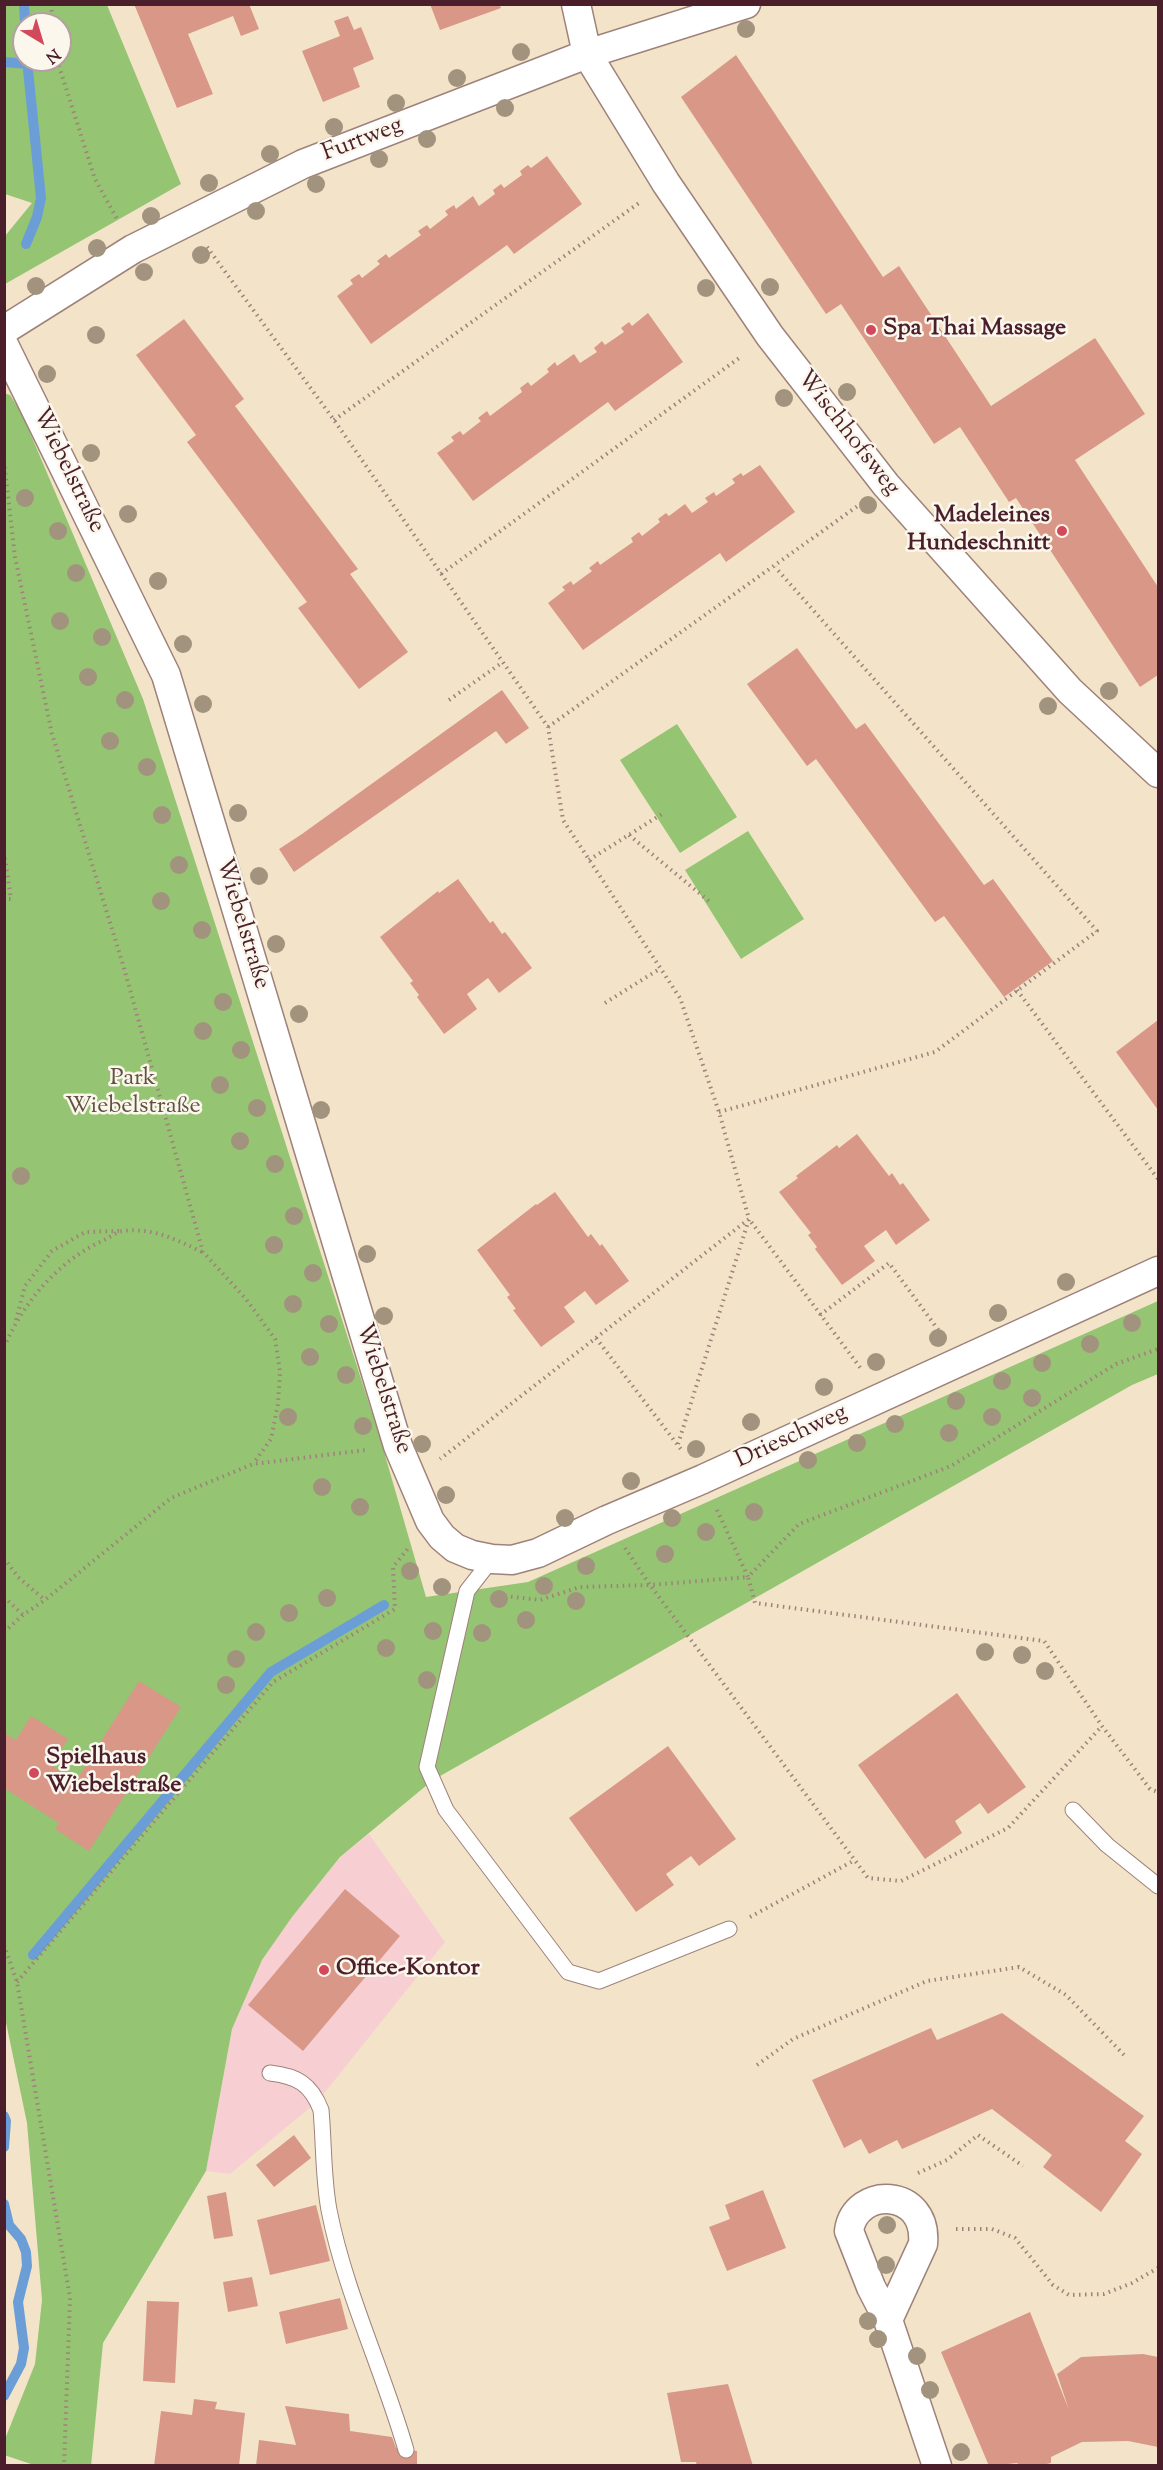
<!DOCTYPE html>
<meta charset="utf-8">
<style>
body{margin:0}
#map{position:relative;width:1163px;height:2470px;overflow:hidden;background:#f3e4c9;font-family:"Sorts Mill Goudy",serif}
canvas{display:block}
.frame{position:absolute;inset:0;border:6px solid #4a1f2b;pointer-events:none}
.north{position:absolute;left:12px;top:12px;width:60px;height:60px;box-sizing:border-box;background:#fbf7ec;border:2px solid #b4a19f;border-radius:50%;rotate:142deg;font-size:16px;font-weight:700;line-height:24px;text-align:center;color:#4a1f2b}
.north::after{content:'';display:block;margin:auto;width:21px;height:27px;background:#d1495b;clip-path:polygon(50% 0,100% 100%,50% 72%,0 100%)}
</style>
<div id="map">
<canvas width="1163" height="2470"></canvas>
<div class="frame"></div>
<div class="north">N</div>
</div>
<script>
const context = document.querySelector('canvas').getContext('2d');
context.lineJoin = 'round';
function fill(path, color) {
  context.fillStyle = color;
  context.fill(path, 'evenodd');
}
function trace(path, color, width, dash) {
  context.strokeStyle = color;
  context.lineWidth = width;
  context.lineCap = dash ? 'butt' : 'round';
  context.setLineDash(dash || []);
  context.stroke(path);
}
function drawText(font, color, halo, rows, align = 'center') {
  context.font = font + ' "Sorts Mill Goudy",serif';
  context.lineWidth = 5;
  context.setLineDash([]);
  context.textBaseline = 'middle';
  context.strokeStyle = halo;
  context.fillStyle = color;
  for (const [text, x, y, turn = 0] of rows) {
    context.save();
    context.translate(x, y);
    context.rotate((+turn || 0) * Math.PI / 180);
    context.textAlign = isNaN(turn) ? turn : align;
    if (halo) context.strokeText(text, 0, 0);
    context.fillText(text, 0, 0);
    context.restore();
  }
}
fill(new Path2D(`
 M369,1834l76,108 -127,159 -88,73 -24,-3 26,-142 30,-69 30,-43 48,-60z`), '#f7cfd3');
fill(new Path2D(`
 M5,4l102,1 74,179 -176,100v-48l27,-33 -27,-9zM24,24h36v36h-36z
 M4,393l6,2 12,19 121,285 237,739 46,159 102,-15 630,-281v73l-26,11 -699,395 -93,77 -48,60 -30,43 -30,69 -26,142 -103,172 -12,123 -57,-1 -30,-10 1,-16 30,-75 7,-64 -15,-177 -23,-110z
 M677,724l60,93 -57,36 -60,-93z
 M748,831l56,88 -63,40 -56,-89z`), '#95c473');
trace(new Path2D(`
 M24,4l1,20
 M4,62l24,2
 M26,244l11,-27 4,-19 -14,-138
 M33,1955l238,-283 113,-67
 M4,2116l2,5 -2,26
 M4,2204l5,21 12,14 5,13 1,14 -9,36 6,46 -3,16 -17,32`), '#6b9ed6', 10);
fill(new Path2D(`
 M134,4h115l10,25 -18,7 -8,-20 -45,18 25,60 -36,14z
 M430,4h69l2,4 -61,22z
 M348,16l6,14 7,-3 13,32 -21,9 7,19 -37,15 -21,-51 38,-15 -6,-15z
 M736,55l147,222 16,-11 92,140 104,-68 50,76 -70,46 83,127v88l-18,12 -124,-189 -7,4 -49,-75 -26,17 -93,-140 -15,10 -145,-217z
 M547,156l35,48 -68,50 -7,-9 -136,99 -34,-48 16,-12 -3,-4 9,-6 3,4 18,-14 -3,-3 9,-7 3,4 32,-23 -3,-4 9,-6 3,4 18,-14 -3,-4 9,-6 2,4 17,-13 6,10 16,-12 -2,-4 8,-6 3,4 18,-13 -2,-4 8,-6 3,3z
 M648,313l35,49 -68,49 -7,-9 -135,99 -36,-48 17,-12 -3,-4 9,-6 3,4 18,-14 -3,-3 9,-7 3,5 32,-24 -2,-4 8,-6 3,4 18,-14 -2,-3 8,-7 2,4 17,-12 6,9 17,-11 -3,-4 8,-7 3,4 19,-13 -3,-4 8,-6 3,4z
 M184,319l60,80 -9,7 123,163 -8,5 58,78 -49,37 -61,-81 9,-6 -120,-160 9,-7 -60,-80z
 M760,465l35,47 -69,50 -6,-9 -137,97 -35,-47 17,-13 -3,-3 9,-6 2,4 19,-14 -3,-3 9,-7 2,4 33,-23 -2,-4 8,-6 3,4 18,-14 -2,-3 8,-6 3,3 16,-12 7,9 16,-11 -3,-4 9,-6 2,4 19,-13 -3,-4 9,-6 2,3z
 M797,648l59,81 9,-6 119,162 9,-6 60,82 -49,36 -60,-81 -9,6 -119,-163 -9,7 -60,-82z
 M502,690l27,38 -23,16 -10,-13 -202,141 -15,-23 23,-15z
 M458,879l32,44 3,-2 9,13 3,-2 27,36 -33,25 -11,-15 -21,16 10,15 -33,25 -27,-37 2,-2 -9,-12 3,-2 -33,-44 58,-46 1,2z
 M1158,1020v90l-42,-58z
 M857,1134l32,42 3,-3 8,12 3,-2 27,37 -34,25 -10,-15 -22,16 11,15 -33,24 -27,-36 2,-2 -9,-12 3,-2 -32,-41 19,-14 -2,-2 41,-31 2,3z
 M555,1192l33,45 3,-3 9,12 2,-2 27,37 -33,24 -11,-14 -21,16 11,15 -34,25 -28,-37 3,-1 -9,-12 3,-2 -33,-45 59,-46 1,1z
 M139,1681l42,26 -92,144 -34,-22 4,-6 -55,-35v-55l12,7 15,-24 37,23 -17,26 25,16z
 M957,1693l69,94 -38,27 -8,-11 -25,18 7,12 -37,26 -67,-94z
 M668,1746l68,93 -37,27 -8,-10 -25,18 8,11 -38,27 -67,-94z
 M345,1889l55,47 -97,115 -55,-46z
 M1002,2013l142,103 -19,25 17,13 -41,58 -58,-45 9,-12 -60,-46 -90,40 -5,-9 -28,14 -8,-15 -17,9 -32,-68 119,-52 6,12z
 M294,2135l17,23 -37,29 -18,-22z
 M763,2190l23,58 -59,23 -18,-44 21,-8 -5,-14z
 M226,2192l7,44 -19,3 -7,-43z
 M316,2205l14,56 -60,14 -13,-55z
 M252,2277l6,29 -30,6 -5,-30z
 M340,2298l8,31 -62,15 -7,-32z
 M147,2301l32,1 -4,81 -32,-2z
 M1030,2312l39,98 -12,-36 24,-17 62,-3 15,3v90l-30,-6 -46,1 -31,15v6l-13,3h-18l-3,-3 -28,3 -48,-114z
 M728,2384l25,82h-56l-1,-4h-15l-14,-69z
 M194,2399l23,3 -2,7 30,4 -6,53h-85l7,-55 31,4z
 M285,2406l64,8 1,17 42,6 4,11 21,3v15h-161l3,-26 37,5z`), '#d99788');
const lane = new Path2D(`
 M492,1559l-25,32 -40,176 19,43 122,162 31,9 130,-52
 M1073,1810l34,35 51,41
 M270,2073c27,3 41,11 51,37 3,33 2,68 8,100 16,82 54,160 77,240`);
const street = new Path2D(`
 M576,4l11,50 79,129 104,153 116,149 184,206 88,82
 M4,330l129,-81 170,-85 284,-110 159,-50
 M4,345l162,330 232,771 32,75 12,16 13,11 17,7 20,4 20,1 26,-7 69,-33 96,-41 455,-208
 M888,2320l35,-76c5,-57 -68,-58 -74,-13l22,56 17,33 49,146`);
trace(lane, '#9e827a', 17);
trace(street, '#9e827a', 31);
trace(new Path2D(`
 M51,4l2,20
 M57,60l38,119 22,40
 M207,247l127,173 214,307 15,93 117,178 39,114 30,107 -309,240
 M334,420l305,-217
 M4,461l11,96 37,177 72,234 79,284 43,47 29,40 5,33 -2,32 -7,35 -18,25
 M441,574l301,-218
 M449,700l54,-38
 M548,727l311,-222
 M629,835l81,67
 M4,852l7,47h-7
 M589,860l73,-46
 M1017,990l141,189
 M605,1003l56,-35
 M719,1112l216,-60 162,-121 -322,-364
 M820,1315l69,-52 53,72
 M16,1320l9,-34 27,-35 33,-19 34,-1
 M596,1338l87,114
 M4,1347c20,-45 53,-85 98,-106 7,-3 14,-9 21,-10 29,-4 54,9 79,21
 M678,1444l71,-225 113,151
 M717,1510l31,67 51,-53 152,-58 165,-102 42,-15
 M625,1548l25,37 98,-8 7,26 289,38 58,85 48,63 8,3
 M4,1558l14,19 27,23
 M505,1596l35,4 40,-13 70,-2 218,293 33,3 107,-53 94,-102
 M4,1597l19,18
 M4,1632l19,-17 22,-15 126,-102 82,-34 113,-14
 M750,1917l105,-57
 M4,1945l13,37 53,316 -6,168
 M17,1982l256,-300 122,-73 -2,-42 17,-21
 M757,2065l36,-26 134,-58 92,-14 47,28 61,63
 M918,2173l29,-13 31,-25 45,31
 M956,2229h36l23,9 38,47 16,10 35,-1 28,-11 26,-15`), '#9e827a', 4, [1.5, 4.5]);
trace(lane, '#fff', 15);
trace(street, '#fff', 28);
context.fillStyle = '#a2937e';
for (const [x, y] of [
 [746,29],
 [521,52],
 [457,78],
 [396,103],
 [505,108],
 [334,127],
 [427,139],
 [270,154],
 [379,159],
 [209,183],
 [316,184],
 [256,211],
 [151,216],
 [97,248],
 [201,255],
 [144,272],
 [36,286],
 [770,287],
 [706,288],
 [96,335],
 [47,374],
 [847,392],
 [784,398],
 [91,453],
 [25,498],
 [868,505],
 [128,514],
 [58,531],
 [76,573],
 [158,581],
 [60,621],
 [102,637],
 [183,644],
 [88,677],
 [1109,691],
 [125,700],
 [203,704],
 [1048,706],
 [110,741],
 [147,767],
 [238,813],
 [162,815],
 [179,865],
 [259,876],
 [161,901],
 [202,930],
 [276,944],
 [223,1002],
 [299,1014],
 [203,1031],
 [241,1050],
 [220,1085],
 [257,1108],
 [321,1110],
 [240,1141],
 [275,1164],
 [21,1176],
 [294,1216],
 [274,1245],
 [367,1254],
 [313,1273],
 [1066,1282],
 [293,1304],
 [998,1313],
 [384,1316],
 [1132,1323],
 [329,1324],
 [938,1338],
 [1090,1344],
 [310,1357],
 [876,1362],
 [1042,1363],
 [346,1375],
 [1002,1381],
 [824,1387],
 [1032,1398],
 [956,1401],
 [288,1417],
 [992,1417],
 [751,1422],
 [895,1424],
 [363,1426],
 [949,1433],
 [857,1443],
 [422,1444],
 [696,1449],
 [808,1460],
 [631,1481],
 [322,1487],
 [446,1495],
 [360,1507],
 [754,1512],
 [565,1518],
 [672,1518],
 [706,1532],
 [665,1554],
 [586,1566],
 [410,1571],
 [544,1586],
 [442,1587],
 [327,1598],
 [499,1599],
 [576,1601],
 [289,1613],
 [526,1620],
 [433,1631],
 [256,1632],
 [482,1633],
 [386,1648],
 [985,1652],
 [1022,1655],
 [236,1659],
 [1045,1671],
 [427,1680],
 [226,1685],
 [887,2225],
 [886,2265],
 [868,2321],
 [878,2339],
 [917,2356],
 [930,2390],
 [961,2452]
]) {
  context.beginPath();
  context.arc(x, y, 9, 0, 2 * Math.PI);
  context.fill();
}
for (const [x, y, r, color] of [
 [871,330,6,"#d1495b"],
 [1062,531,6,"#d1495b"],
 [34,1773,6,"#d1495b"],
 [324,1970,6,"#d1495b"]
]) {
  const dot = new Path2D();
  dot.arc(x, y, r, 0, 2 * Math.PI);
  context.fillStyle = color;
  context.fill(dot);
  trace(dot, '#fbf7ec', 2);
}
drawText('24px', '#4a1f2b', '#fbf7ec', [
 ["Furtweg",363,141,-21],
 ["Wischhofsweg",847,434,52],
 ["Wiebelstraße",67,471,64],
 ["Wiebelstraße",241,924,73],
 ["Wiebelstraße",382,1389,72],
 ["Drieschweg",792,1438,-25]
]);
drawText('bold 24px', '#4a1f2b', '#fbf7ec', [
 ["Spa Thai Massage",883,330],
 ["Madeleines",1050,517,"right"],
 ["Hundeschnitt",1050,545,"right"],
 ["Spielhaus",46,1759],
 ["Wiebelstraße",46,1787],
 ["Office-Kontor",336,1970]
], 'left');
drawText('24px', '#605141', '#fbf7ec', [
 ["Park",133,1080],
 ["Wiebelstraße",133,1108]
]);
</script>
